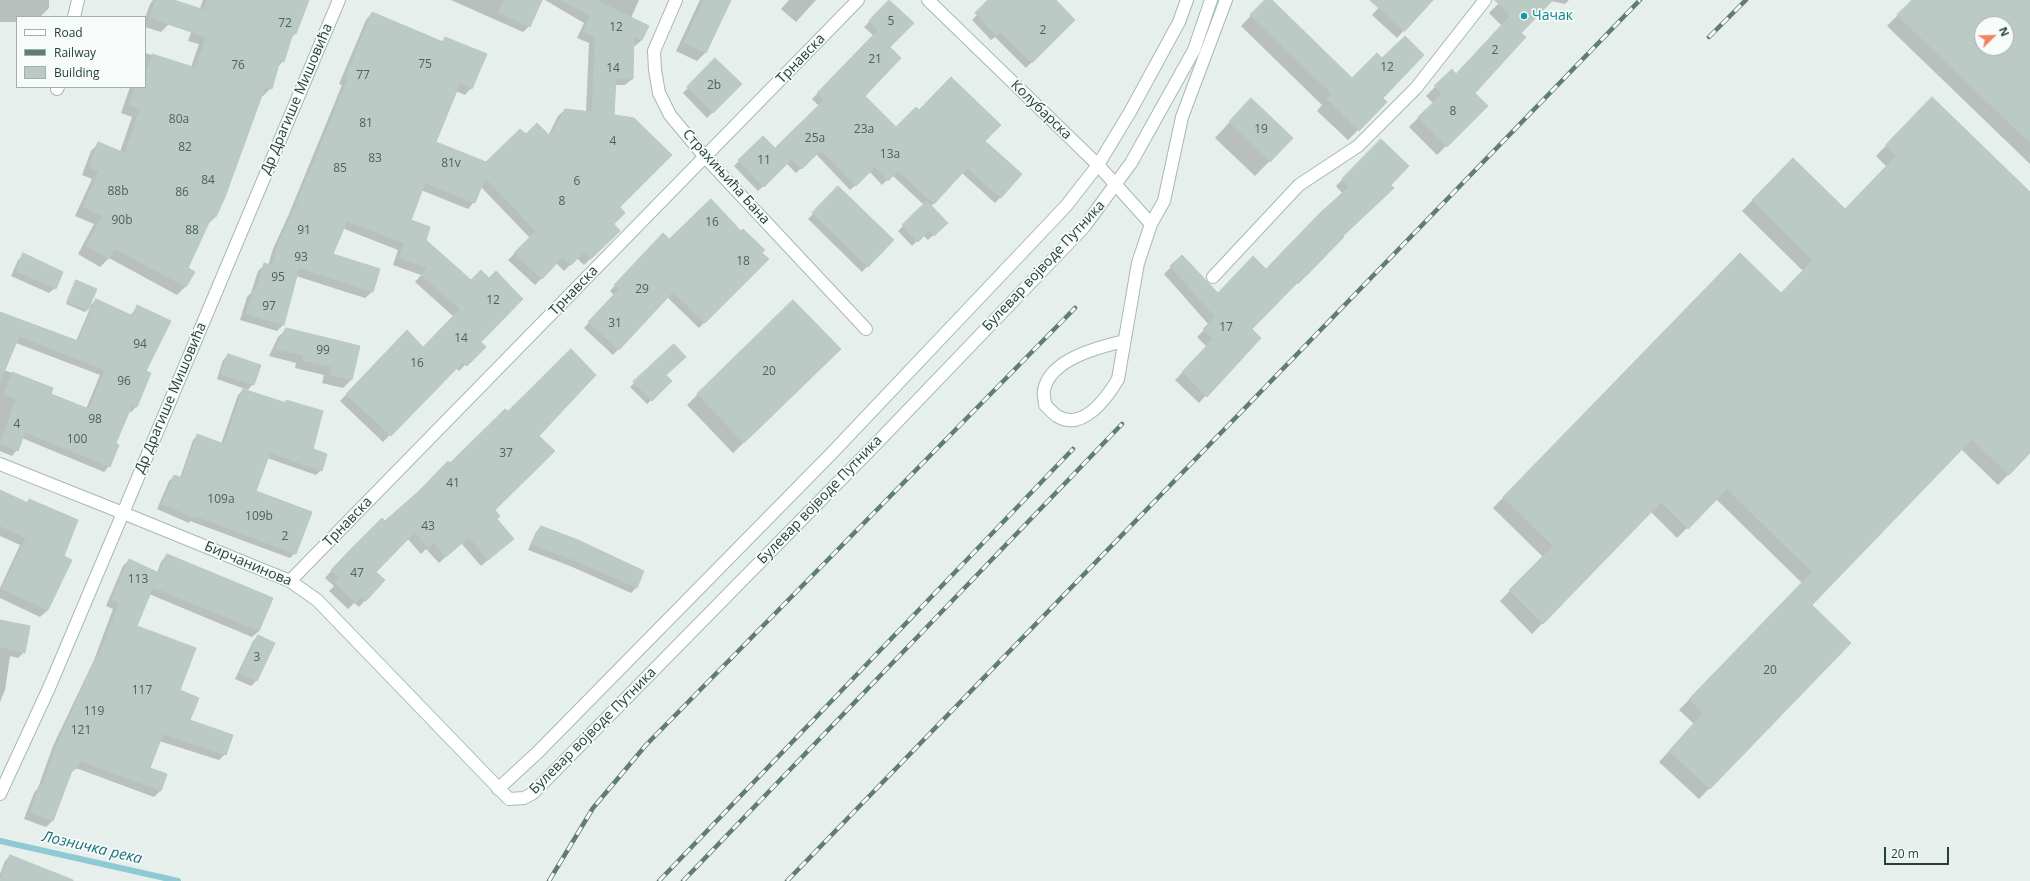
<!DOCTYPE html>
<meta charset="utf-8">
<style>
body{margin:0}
#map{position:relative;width:2030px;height:881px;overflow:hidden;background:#e6efeb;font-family:"Open Sans",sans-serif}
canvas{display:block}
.legend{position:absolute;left:16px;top:16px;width:130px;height:72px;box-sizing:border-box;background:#f7fbf9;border:1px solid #a3b1ad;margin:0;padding:5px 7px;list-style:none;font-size:12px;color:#24423a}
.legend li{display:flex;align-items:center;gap:8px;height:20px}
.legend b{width:20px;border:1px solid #a3b1ad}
.north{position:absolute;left:1974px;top:16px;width:40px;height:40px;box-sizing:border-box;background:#f7fbf9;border:1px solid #a3b1ad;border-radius:50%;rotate:67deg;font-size:11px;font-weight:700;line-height:16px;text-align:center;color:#24423a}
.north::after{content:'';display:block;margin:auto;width:14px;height:18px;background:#f4845f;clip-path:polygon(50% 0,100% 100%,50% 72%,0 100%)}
.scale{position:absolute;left:1884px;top:847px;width:65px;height:18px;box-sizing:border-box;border:2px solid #24423a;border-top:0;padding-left:5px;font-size:12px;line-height:14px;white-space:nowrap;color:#24423a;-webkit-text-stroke:3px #f7fbf9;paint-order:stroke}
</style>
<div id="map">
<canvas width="2030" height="881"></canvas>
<ul class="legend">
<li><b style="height:5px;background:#fff"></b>Road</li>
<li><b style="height:5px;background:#5f7d75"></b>Railway</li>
<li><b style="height:11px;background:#bbcac4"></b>Building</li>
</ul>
<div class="north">N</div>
<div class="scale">20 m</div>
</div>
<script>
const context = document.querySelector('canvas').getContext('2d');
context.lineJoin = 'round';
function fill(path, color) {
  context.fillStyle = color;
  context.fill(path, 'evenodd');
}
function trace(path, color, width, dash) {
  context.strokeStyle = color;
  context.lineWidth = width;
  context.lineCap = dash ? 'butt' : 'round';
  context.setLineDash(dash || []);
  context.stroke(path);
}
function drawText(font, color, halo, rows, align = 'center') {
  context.font = font + ' "Open Sans",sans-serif';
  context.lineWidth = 3.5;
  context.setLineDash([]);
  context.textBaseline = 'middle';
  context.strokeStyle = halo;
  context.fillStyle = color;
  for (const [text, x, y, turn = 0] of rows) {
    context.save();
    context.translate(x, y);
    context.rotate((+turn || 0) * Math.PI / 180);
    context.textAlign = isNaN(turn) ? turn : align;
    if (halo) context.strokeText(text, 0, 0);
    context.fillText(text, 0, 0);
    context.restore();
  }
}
fill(new Path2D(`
 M0,0h49v8l-9,9h-23v5h-17z
 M153,0h17l-1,24 -8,8 -16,-5v-9l5,-14z
 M203,0h105l-12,33 -6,6 -7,22 -5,6 -7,21 -8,8h-2l-46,121 -7,7 -21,45 6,3 -8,15 -8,8 -68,-37 -9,9 -22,-13 16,-30 -19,-8 17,-37 -10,-4 9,-24 8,-8 21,9 12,-35 -11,-4 9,-26h15v-34l46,14 8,-23 -11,-3z
 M451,0h90l-12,26 -6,6z
 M545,0h94l-8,18 11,22 -7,6 -2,-1 -1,34 -7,6h-10l-2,31 5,91 -5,17 6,7 -35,34 -7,-7 -13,13 -8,-8 -21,22 -27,-25 22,-22 -50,-52 -6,16 -6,7 -47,-19 -12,31 15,19 55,102 5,5 -25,24 -3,-3 -73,74 -43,-41 67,-69 16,16 31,-31 -39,-35 6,-7 -28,-10 5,-15 -56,-22 -10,26 47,16 -7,22 -7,6 -69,-22 -13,49 -6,6 -37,-11 7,-23 4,-4 7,-22 7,-6 3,1 5,-17 16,-35 53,-129 -3,-1 27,-64 6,-7 69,29 5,-4 25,50 -6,7 -9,-4 -21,52 52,21 39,-28h22l10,-20 7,-6 21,2 3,-69 -12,-5 7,-15z
 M700,0h30l-25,53 -8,8 -21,-10z
 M789,0h27l-20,22 -15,-13z
 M992,0h62l20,20 -48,48 -31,-31 -4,3 -19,-20z
 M1266,0h5l81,79 29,19 -23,32 -10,10 -31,-29 5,-6 -81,-79z
 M1375,0h56l-34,38 -25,-23 9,-10z
 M1502,0h67l-4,4 -14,-3 -32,32 -46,60 13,13 -49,49 -28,-28 24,-24 -7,-7 26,-26 4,5 46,-49 -13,-13z
 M1913,0h117v164l-143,-138zM1982,24h24v24h-24z
 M890,1l-2,46 -25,49 33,32 23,-17 65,30 37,34 -26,28 -33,-30 -31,33 15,17 -18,17 -5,-5 -11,11 -14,-15 26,-26 -32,-30 -10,10 -12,-13 -20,18 -34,-36 -20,19 -9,-9 -29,27 -24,-25 29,-29 12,12 44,-43 -7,-7 62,-63 -10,-9z
 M715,60l25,24 -33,34 -24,-25z
 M1932,98l98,96v258l-32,33 -37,-36 -151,156 40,38 -151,156 -40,-37 35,-38 -15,-14 123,-127 -86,-84 -39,39 -26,-26 -119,122 -32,-33 43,-44 -50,-49 236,-243 51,29 23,-23 -61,-60 51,-52 52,51 42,-43 -11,-11z
 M1237,114l55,24 -37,38 -40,-38z
 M1381,140l-39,96 -37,41 -7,7 -2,-2 -46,47 9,9 -60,65 -24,-23 32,-33 -10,-10 12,-12 -45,-51 7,-7 47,27 48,-24 77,-76 -7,-8z
 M838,188l54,52 -30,32 -54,-53z
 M658,240l74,54 -33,34 -32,-31 -54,58 -29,-27 30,-33 -4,-4z
 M24,255l31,33 -6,5 -38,-17 7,-16z
 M76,282l11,27 9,-9 34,16 7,-9 8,65 -9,35 -5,5 -3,-1 -13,33 -6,22 -5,6 -82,-34 -5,12 -5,6 -12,-5v-138l76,28 15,-35 -6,6 -19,-8zM16,343l84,32 -14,34 -36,-15 2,-6 -48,-18z
 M793,301l46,48 -106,104 -46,-48z
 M287,329l72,18 -8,33 -8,8 -21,-5 2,-8 -29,-7 1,-5 -27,-7 9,-19z
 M674,345l-9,31 6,5 -24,23 -17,-17z
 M228,355l25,29 -5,6 -31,-11 6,-19z
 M243,390l42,13 2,-1 25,47 9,21 -5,5 -49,-17 -12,33 40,62 -5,5 -100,-37 -1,2 -32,-14 12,-28 5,-5 6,2 13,-38 5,-5 23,9 17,-49z
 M538,436l-44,74 2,9 17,20 -32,27 -20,-23 -22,20 -13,-14 -5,5 -14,-16 -32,34 9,8 -25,27 -5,-4 -6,6 -19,-18 5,-5 -9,-8 19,-21 106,-93z
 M0,491l26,12 3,-3 34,56 -15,54 -8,7 -40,-19v-10l20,-43 -20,-9z
 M541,527l102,45 -7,16 -5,5 -61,-27 -42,-16 8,-18z
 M167,555l105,44 -13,32 -7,6 -103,-43 -13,32 43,65 9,30 37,33 -6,6 -60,-19 -10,27 11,23 -6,6 -78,-29 -7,7 -17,46 -6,6 -22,-8 10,-26 4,-5 15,-42 41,-86 19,-51 -7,-3 17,-40 6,-6 28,13 4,-11z
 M0,621l24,31 -6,6 -8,-2 -5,34 -5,12z
 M258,636l-2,45 -5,5 -16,-7 18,-38z
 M10,856l62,25h-72v-7l5,-13z`), '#0003');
trace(new Path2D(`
 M0,841l178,40`), '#8ec9d4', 6);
const building = new Path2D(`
 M156,0h18l30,10 3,-10h102l-13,34 -3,-1 -9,29 -4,-2 -8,29 -7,-2 -40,110 -9,20 -4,-1 -24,52 7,4 -9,15 -71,-38 -6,10 -23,-13 16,-30 -19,-9 16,-36 -10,-4 9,-25 27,11 15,-44 -11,-4 6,-18h10v-9l7,-24 44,14 10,-31 -56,-19z
 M504,0h38l-12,27 -32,-15z
 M561,0h35l53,26 -7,14 -8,-3 -1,42 -17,-1 -2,37 20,3 38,37 -52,52 5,6 -11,11 6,7 -29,28 -7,-7 -13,13 -8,-8 -21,22 -28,-26 22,-22 -51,-53 -10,25 -50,-20 -14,37 19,7 -4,13 45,40 10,-10 8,8 7,-7 27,28 -42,43 5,5 -19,19 -4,-4 -72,74 -45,-42 61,-64 16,17 37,-38 -39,-34 6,-7 -28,-10 5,-15 -57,-22 -14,33 47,15 -7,23 -74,-24 -15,57 -38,-11 8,-25 2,1 8,-27 8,3 7,-24 16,-35 53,-128 -3,-1 27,-66 71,30 2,-5 42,17 -15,35 -12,-6 -24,59 50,20 34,-33 6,5 11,-11 13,13 15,-27 27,3 3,-75 -12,-6 7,-15z
 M704,0h27l-25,53 -22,-10z
 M889,0l25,23 -24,24 11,11 -36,38 31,31 20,-20 3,3 32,-33 50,48 -16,16 37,33 -21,24 -34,-30 -33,36 -36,-33 -10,10 -13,-14 -19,19 -35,-36 -19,19 -10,-10 -28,28 -26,-27 25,-24 12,12 49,-48 -7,-7 61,-63 -9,-9z
 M988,0h68l19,20 -43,43 -31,-31 -4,4 -22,-23z
 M1265,0h7l80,78 25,-25 5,5 23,-22 19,19 -41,43 4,4 -28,29 -32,-32 5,-5 -82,-79z
 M1370,0h63l-28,31z
 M1495,0h58l-32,33 5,4 -51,56 13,13 -41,41 -29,-30 24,-23 -8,-8 18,-17 4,5 54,-58z
 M1912,0h118v143l-133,-128zM1982,24h24v24h-24z
 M715,58l27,26 -29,29 -26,-26z
 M1932,97l98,95v261l-21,22 -37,-36 -160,166 39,38 -141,146 -41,-38 34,-38 -14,-14 123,-127 -85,-83 -39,40 -27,-27 -118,122 -34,-34 44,-44 -50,-49 237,-244 41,40 32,-33 -61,-60 41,-42 52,51 51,-53 -10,-11z
 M1251,98l42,40 -23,24 -41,-40z
 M1381,139l28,27 -18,19 3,3 -51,48 1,1 -39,40 -1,-1 -52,53 9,9 -54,59 -25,-25 31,-33 -10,-10 12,-12 -45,-51 12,-11 36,38 35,-37 13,13 54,-56 29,-26 -7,-8z
 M838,186l56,54 -26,27 -56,-54z
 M711,199l30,32 2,-2 22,21 -3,3 7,6 -64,64 -32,-31 -54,58 -31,-28 31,-33 -5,-4 49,-52 6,6z
 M927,201l21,22 -14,13 -5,-5 -11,11 -16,-17z
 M23,253l40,19 -7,17 -40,-18z
 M76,280l21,9 -9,21 -21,-8z
 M96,299l37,17 4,-11 34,16 -25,50 5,2 -14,34 -5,-2 -16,38 3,2 -9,22 -85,-35 -7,19 -18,-7 16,-45 -12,-5 8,-22 41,16 -2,6 38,15 16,-39 -86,-34 -19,46v-70l78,29z
 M793,300l48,49 -97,94 -47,-49z
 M286,328l74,18 -8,34 -22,-5 2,-8 -30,-7 1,-5 -27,-6z
 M674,344l12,13 -20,18 6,6 -20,20 -19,-19z
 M571,349l25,26 -57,61 16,15 -60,59 5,6 -3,3 17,20 -26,21 -19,-23 -23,20 -12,-14 -6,5 -13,-16 -39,40 9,8 -19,21 -5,-4 -5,6 -21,-20 5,-5 -9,-8 20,-21 31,-31 3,3 33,-29 30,-31 2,2 55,-54 3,2z
 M228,354l33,11 -7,20 -33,-11z
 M243,389l43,14v-3l37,11 -10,38 14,5 -5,17 -52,-18 -14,38 56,21 -16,42 -101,-38v2l-33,-14 12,-29 8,3 15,-44 27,10z
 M0,490l28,13 1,-4 49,21 -14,36 8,4 -24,50 -46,-21 24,-51 -26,-12z
 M541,526l37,14 66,31 -7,17 -61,-27 -44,-17z
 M167,554l106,44 -14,33 -106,-44 -16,39 59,22 -16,42 19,8 -9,22 43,15 -7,20 -63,-21 -13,34 17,6 -6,17 -81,-30 -3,8 -4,-1 -20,53 -23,-9 10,-27 2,1 17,-47 38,-83h2l20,-53 -8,-3 18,-41 30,14 -2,6z
 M0,620l30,6 -5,27 -25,-6z
 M258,635l17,8 -18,38 -17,-8z
 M10,855l63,25v1h-73z`);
fill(building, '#bbcac4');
trace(building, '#b8c9c2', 1);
const minor = new Path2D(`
 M676,0l-22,51 1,19 4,23 11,22 35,42 161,172
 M928,0l170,165 53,59
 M74,17l4,-17
 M57,89l1,-2
 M1213,277l86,-92 59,-39 58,-58 69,-88
 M1124,341c-25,6 -74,18 -80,49 -1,4 1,10 1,15 4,3 7,8 12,11 25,16 50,-18 61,-37l20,-116 13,-39 13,-23 18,-84 44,-117
 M0,464l123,49
 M290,581l568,-581`);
const tertiary = new Path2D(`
 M123,513l216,-513`);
const secondary = new Path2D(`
 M498,789l40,-37 293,-298 235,-248 32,-41 32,-53 49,-90 8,-22
 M0,794l49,-106 74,-175 167,68 27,19 192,199 15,-1 9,-5 338,-344 213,-222 47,-64 63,-113 17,-50`);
trace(minor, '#a8b8b2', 14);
trace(tertiary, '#a8b8b2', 14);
trace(secondary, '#a4bbb3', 14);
trace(minor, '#fff', 12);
trace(tertiary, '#fff', 12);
trace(secondary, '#fff', 12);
const rail = new Path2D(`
 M1709,37l37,-37
 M549,881l44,-73 53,-63 429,-437
 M659,881l414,-432
 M683,881l439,-457
 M787,881l853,-881`);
trace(rail, '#5f7d75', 4.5);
trace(rail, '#f7fbf9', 3, [9]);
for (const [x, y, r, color] of [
 [1524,16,4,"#0f9aa8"]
]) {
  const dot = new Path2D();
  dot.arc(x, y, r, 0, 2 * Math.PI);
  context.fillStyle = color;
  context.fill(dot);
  trace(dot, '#f7fbf9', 1.5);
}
drawText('12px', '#4a645c', null, [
 ["5",891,22],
 ["72",285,24],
 ["12",616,28],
 ["2",1043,31],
 ["2",1495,51],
 ["21",875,60],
 ["75",425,65],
 ["76",238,66],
 ["12",1387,68],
 ["14",613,69],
 ["77",363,76],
 ["2b",714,86],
 ["8",1453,112],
 ["80a",179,120],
 ["81",366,124],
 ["23a",864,130],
 ["19",1261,130],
 ["25a",815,139],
 ["4",613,142],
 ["82",185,148],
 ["13a",890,155],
 ["83",375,159],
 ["11",764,161],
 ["81v",451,164],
 ["85",340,169],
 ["84",208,181],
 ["6",577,182],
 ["88b",118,192],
 ["86",182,193],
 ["8",562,202],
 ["90b",122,221],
 ["16",712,223],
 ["88",192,231],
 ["91",304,231],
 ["93",301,258],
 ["18",743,262],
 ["95",278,278],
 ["29",642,290],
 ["12",493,301],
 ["97",269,307],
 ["31",615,324],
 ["17",1226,328],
 ["14",461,339],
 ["94",140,345],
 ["99",323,351],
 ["16",417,364],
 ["20",769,372],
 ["96",124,382],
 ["98",95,420],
 ["4",17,425],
 ["100",77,440],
 ["37",506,454],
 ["41",453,484],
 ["109a",221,500],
 ["109b",259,517],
 ["43",428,527],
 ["2",285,537],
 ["47",357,574],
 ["113",138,580],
 ["3",257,658],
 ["20",1770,671],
 ["117",142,691],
 ["119",94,712],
 ["121",81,731]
]);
drawText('14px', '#0d838f', '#f7fbf9', [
 ["Чачак",1532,16]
], 'left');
drawText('14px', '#24423a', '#f7fbf9', [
 ["Трнавска",801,59,-46],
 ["Др Драгише Мишовића",297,99,-67],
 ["Колубарска",1041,110,44],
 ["Страхињића Бана",726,177,48],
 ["Булевар војводе Путника",1044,266,-47],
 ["Трнавска",574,291,-46],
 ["Др Драгише Мишовића",171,398,-67],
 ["Булевар војводе Путника",820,500,-46],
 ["Трнавска",348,522,-46],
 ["Бирчанинова",248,564,23],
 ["Булевар војводе Путника",593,731,-45]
]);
drawText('italic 15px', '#1c6f80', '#f7fbf9', [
 ["Лозничка река",92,848,13]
]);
</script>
